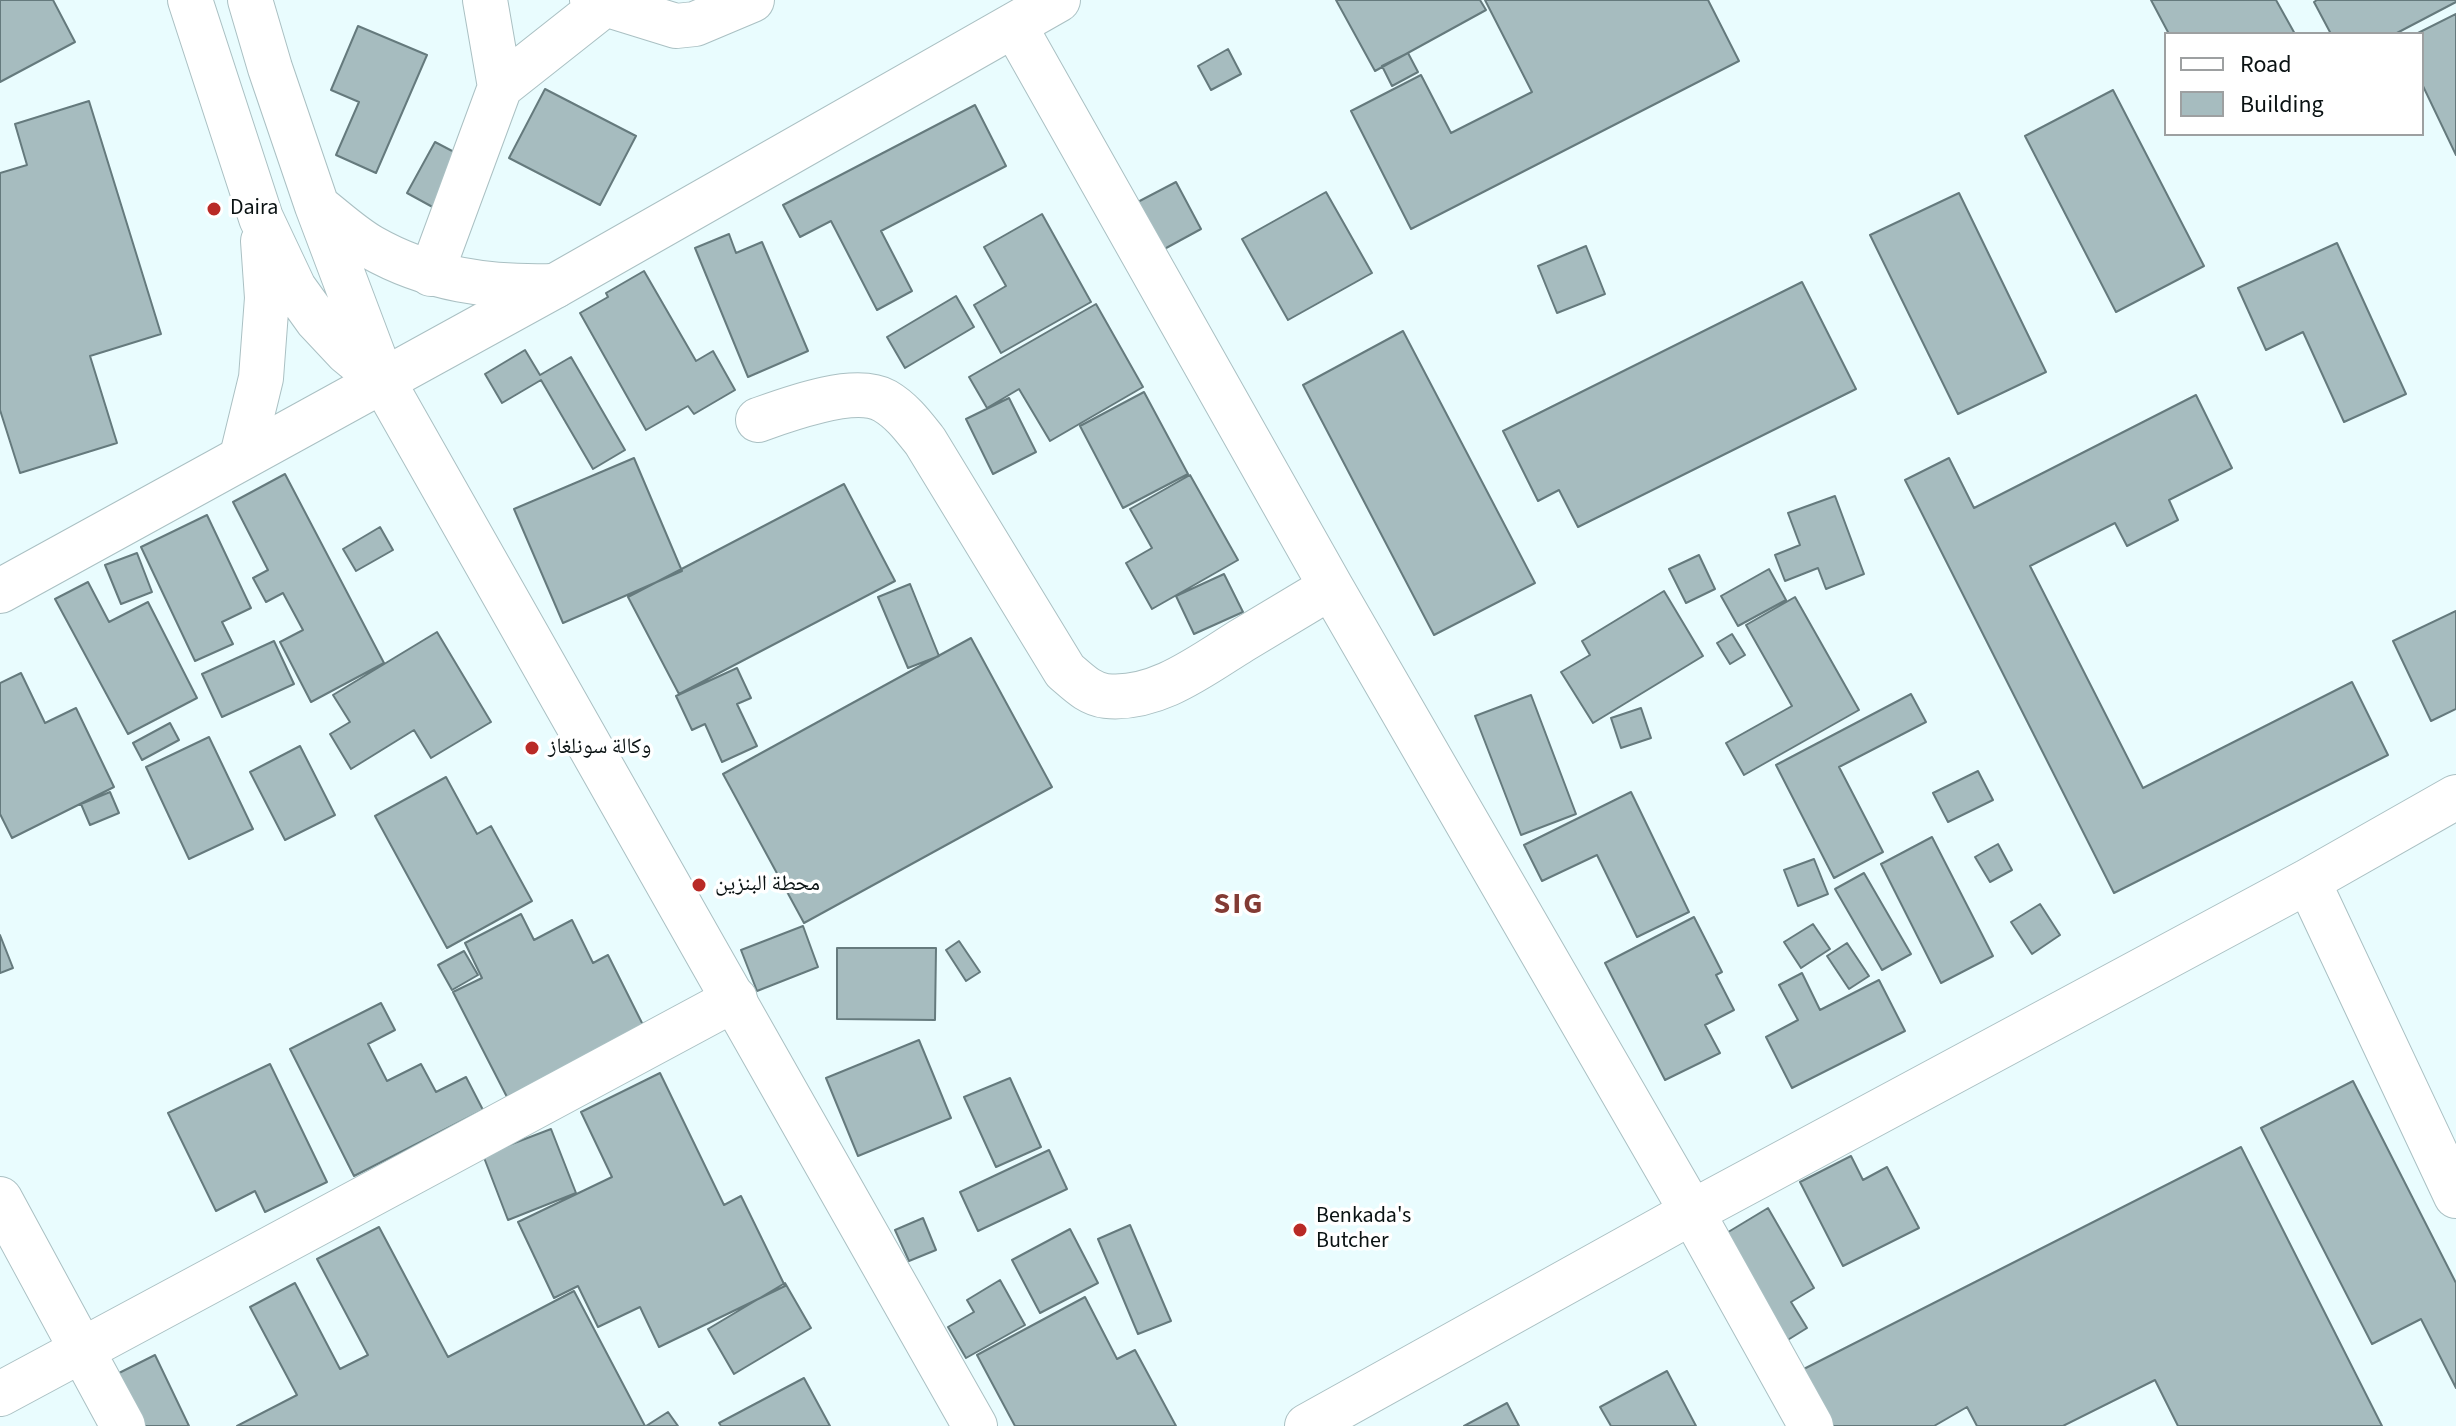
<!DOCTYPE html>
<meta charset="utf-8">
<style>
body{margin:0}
#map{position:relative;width:2456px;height:1426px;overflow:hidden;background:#e9fcfe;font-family:"Source Sans 3",sans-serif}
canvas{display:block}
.legend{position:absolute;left:2164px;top:32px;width:260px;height:104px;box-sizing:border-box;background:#fff;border:2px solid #9da0a1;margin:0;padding:10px 14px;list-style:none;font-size:24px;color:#0a1213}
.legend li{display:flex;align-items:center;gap:16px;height:40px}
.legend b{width:40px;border:2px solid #9da0a1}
</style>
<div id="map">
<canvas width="2456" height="1426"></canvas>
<ul class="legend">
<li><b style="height:10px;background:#fff"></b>Road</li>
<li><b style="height:22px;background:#a6bcbf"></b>Building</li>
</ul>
</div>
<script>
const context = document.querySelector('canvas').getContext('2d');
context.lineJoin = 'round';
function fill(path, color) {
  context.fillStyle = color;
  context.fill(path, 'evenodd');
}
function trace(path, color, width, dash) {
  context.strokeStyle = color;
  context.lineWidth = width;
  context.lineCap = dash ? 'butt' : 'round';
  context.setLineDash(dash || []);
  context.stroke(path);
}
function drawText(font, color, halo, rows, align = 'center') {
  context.font = font + ' "Source Sans 3","Noto Naskh Arabic",sans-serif';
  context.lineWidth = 7;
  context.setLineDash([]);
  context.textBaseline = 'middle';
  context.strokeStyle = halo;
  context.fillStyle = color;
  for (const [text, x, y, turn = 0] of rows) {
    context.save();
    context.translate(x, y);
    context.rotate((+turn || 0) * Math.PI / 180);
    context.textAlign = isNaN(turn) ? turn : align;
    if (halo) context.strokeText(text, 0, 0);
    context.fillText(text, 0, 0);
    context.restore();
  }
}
const building = new Path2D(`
 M0,0h53l22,42 -75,40z
 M1336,0h144l6,10 -111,61z
 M1485,0h223l31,61 -328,168 -60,-118 70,-36 30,58 81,-41z
 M2151,0h125l19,34h-126z
 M2317,0h139v2l-61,32h-64l-17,-32z
 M2456,14v141l-34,-71v-50h-6z
 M358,26l69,29 -51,118 -40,-18 23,-53 -28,-12z
 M1228,49l13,25 -30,16 -13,-24z
 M1408,53l10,19 -26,14 -10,-20z
 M545,89l91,47 -36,69 -91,-47z
 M2113,90l91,176 -88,46 -91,-176z
 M89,101l72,233 -71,22 27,87 -97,30 -20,-63v-237l27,-8 -12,-41z
 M975,105l31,61 -125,65 31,60 -35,19 -46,-89 -31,16 -17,-32z
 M435,142l42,22 -28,52 -42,-23z
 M1176,182l25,47 -44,24 -25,-48z
 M1326,192l46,81 -84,47 -46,-81z
 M1959,193l87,179 -88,42 -88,-179z
 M1042,214l49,88 -90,51 -27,-48 32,-19 -22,-39z
 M729,234l7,19 26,-11 46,109 -60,26 -53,-129z
 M2337,243l69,151 -62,28 -41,-90 -37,18 -28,-62z
 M1586,246l19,48 -48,19 -19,-47z
 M644,271l52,90 17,-10 22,39 -41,24 -6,-8 -42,24 -66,-117 28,-16 -2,-4z
 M1802,282l54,107 -278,138 -19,-37 -21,11 -35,-70z
 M956,296l18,31 -69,41 -18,-31z
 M1096,304l47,83 -93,54 -31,-52 -32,19 -18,-31z
 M1403,331l132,252 -101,52 -131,-250z
 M525,350l15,25 31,-18 54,93 -32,19 -52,-89 -39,23 -17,-29z
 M1144,392l44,82 -65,34 -43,-82z
 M2196,395l36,73 -63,32 9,20 -51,26 -12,-23 -85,43 113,222 209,-106 36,73 -274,138 -209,-413 44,-22 25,50z
 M1009,398l27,54 -43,22 -27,-55z
 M634,458l48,113 -119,52 -49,-114z
 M285,474l99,189 -73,39 -31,-60 23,-12 -20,-37 -17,9 -13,-24 15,-8 -35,-68z
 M1190,475l48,85 -86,49 -26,-46 26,-15 -22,-39z
 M844,484l51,97 -216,113 -51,-97z
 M1835,496l29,78 -38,15 -8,-21 -33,13 -10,-26 25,-10 -12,-32z
 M207,515l44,93 -29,14 11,22 -38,17 -54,-114z
 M380,527l13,23 -37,21 -13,-22z
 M137,553l15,39 -31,12 -16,-39z
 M1699,555l16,34 -29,14 -17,-34z
 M1769,569l17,31 -48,26 -17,-30z
 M1224,574l19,38 -49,22 -18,-38z
 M88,582l21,40 39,-20 49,96 -69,36 -73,-135z
 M910,584l29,72 -31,12 -30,-71z
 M1664,591l39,65 -110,67 -32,-51 29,-17 -8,-14z
 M1795,597l64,113 -115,65 -18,-32 66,-37 -46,-81z
 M2456,611v98l-25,12 -38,-80z
 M437,632l54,90 -60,36 -17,-28 -63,39 -21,-35 20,-12 -17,-27z
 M1732,634l13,21 -15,9 -13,-21z
 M971,638l81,149 -248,136 -81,-149z
 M274,641l20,43 -72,33 -20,-43z
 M737,668l14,30 -14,6 20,42 -35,16 -17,-38 -13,6 -16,-34z
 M21,673l24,50 31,-15 38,79 -102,51 -12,-24v-131z
 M1911,694l15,28 -87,45 44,85 -49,26 -58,-113z
 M1531,695l45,119 -55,21 -46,-119z
 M1641,708l10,30 -30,10 -10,-30z
 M170,723l9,17 -37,20 -9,-17z
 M209,737l44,92 -64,30 -43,-92z
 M300,746l35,69 -50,25 -35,-68z
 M1978,771l15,29 -45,22 -15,-29z
 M446,777l31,57 14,-8 41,75 -85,47 -72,-132z
 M110,792l9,21 -29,12 -9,-21z
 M1631,792l58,120 -52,25 -40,-82 -55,26 -18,-36z
 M1932,837l61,119 -52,27 -60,-119z
 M1998,844l14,26 -22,12 -15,-25z
 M1814,859l14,35 -30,12 -14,-36z
 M1864,873l47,81 -29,16 -47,-81z
 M2040,904l20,31 -28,19 -21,-32z
 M521,914l13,26 38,-20 21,43 15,-8 36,72 -137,70 -54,-105 29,-14 -17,-35z
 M1694,917l28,55 -6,3 18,35 -29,15 15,28 -55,27 -60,-117z
 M1813,924l17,25 -29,19 -17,-26z
 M803,926l15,41 -61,24 -16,-41z
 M0,935l13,33 -13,5z
 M959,941l21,31 -14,9 -20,-31z
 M1847,943l22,33 -20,13 -22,-33z
 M837,948h99l-1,72 -98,-1z
 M464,951l14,24 -26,15 -14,-25z
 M1802,973l18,37 59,-30 26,51 -113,57 -26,-51 32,-17 -19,-35z
 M381,1003l14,27 -27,14 19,37 34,-17 15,28 30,-15 17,33 -129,66 -64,-127z
 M919,1040l32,78 -93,38 -32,-78z
 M270,1064l57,118 -62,30 -10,-21 -39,20 -48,-98z
 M660,1073l64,132 17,-9 44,90 -126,61 -19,-40 -42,20 -20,-41 -24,12 -36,-76 94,-45 -31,-65z
 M1010,1078l31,69 -45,20 -32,-70z
 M2353,1081l103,202v105l-35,-69 -49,25 -111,-216z
 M551,1129l25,64 -68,27 -25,-65z
 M2241,1147l141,279h-204l-23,-46 -92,46h-86l-10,-19 -33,19h-118l-28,-49z
 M1049,1150l18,39 -89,42 -18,-39z
 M1851,1156l12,24 24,-13 32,61 -76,38 -43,-84z
 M1768,1208l46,80 -23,14 16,26 -29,18 -63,-106z
 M923,1218l13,32 -27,11 -14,-31z
 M1130,1225l41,96 -33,13 -40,-95z
 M379,1227l69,130 126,-66 71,135h-408l60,-31 -47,-88 45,-24 45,86 28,-14 -51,-96z
 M1070,1229l28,54 -58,30 -28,-53z
 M1000,1280l25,45 -59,33 -18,-31 26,-15 -7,-12z
 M785,1283l26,45 -77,46 -26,-45z
 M1085,1297l32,62 18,-9 41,76h-161l-38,-71z
 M155,1355l34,71h-45l-25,-53z
 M1667,1371l29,55h-85l-11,-19z
 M804,1378l26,48h-109l-2,-3z
 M1507,1403l12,23h-55z
 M668,1412l10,14h-32z`);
fill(building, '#a6bcbf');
trace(building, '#657a7d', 2);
const street = new Path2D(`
 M592,0l84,26 19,-2 57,-24
 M1014,25l317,562 361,625 119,214
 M500,87l105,-83
 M431,274l69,-187 -15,-87
 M758,420c31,-11 97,-36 127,-19 17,10 28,25 40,40l140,230c13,11 24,23 41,25 50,5 95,-30 135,-55 30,-18 60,-36 90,-54
 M0,591l555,-305 503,-286
 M2308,881l148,315
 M0,1199l123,227
 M0,1394l735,-395
 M1307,1426l385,-214 616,-331 148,-84`);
const primary = new Path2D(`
 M190,0l71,218 33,70 23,32 30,32 34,28
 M250,0l20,68 47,138 66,175 592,1045
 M317,206c18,14 35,30 54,41 58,33 119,41 184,39
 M242,456l19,-78 6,-80 -4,-57`);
trace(street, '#aac0c3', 46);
trace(primary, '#aac0c3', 46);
trace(street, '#fff', 44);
trace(primary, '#fff', 44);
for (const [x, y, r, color] of [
 [214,209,8,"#b92a26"],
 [532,748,8,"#b92a26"],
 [699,885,8,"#b92a26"],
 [1300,1230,8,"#b92a26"]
]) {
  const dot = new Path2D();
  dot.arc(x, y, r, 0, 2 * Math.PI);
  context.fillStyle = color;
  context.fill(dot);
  trace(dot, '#fff', 3);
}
drawText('22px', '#0a1213', '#fff', [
 ["Daira",230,209],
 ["وكالة سونلغاز",548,748],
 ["محطة البنزين",715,885],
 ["Benkada's",1316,1217],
 ["Butcher",1316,1242]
], 'left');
context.letterSpacing = '2px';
drawText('bold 30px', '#833b34', '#fff', [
 ["SIG",1239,906]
]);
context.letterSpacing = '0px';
</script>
